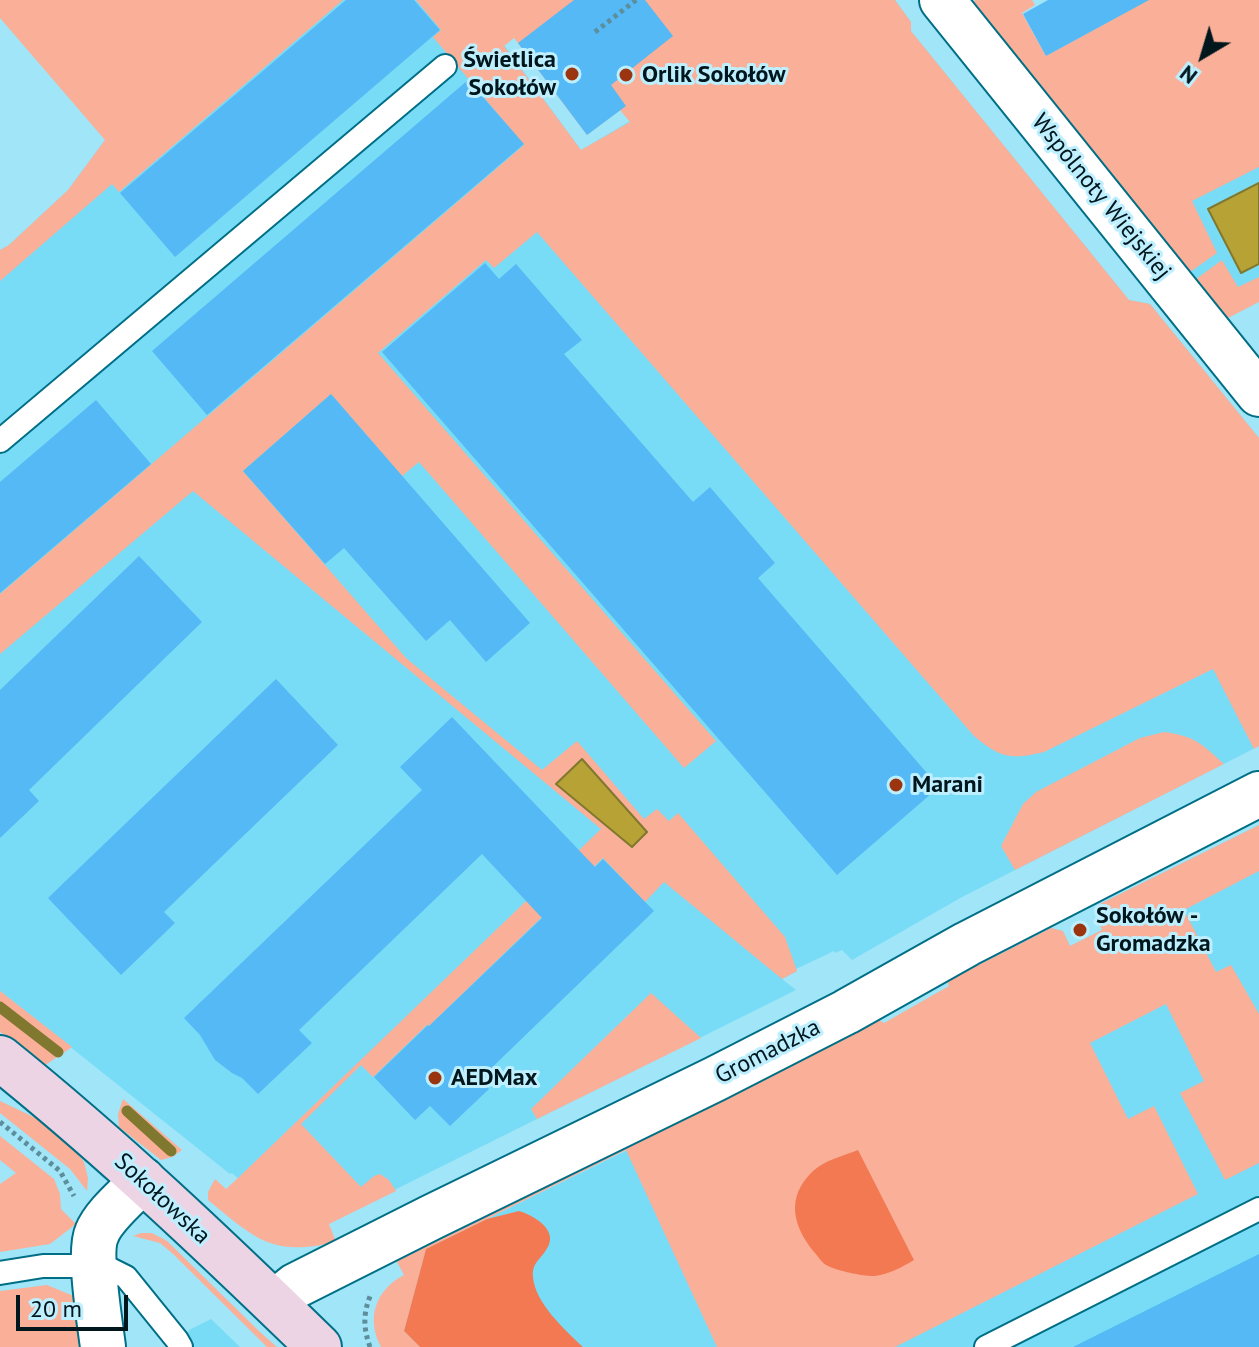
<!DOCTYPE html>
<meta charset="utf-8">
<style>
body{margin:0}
#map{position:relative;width:1259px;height:1347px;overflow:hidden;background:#a1e5f8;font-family:"PT Sans",sans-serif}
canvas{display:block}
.north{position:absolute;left:1163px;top:16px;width:80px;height:80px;-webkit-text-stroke:6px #beeffe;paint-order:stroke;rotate:218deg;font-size:22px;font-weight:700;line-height:32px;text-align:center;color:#00161d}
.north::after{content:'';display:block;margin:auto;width:28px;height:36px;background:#00161d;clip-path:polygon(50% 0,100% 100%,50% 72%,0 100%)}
.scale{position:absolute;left:16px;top:1295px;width:112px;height:36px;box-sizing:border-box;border:4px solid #00161d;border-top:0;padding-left:10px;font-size:24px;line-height:28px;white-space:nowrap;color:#00161d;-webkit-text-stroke:6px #beeffe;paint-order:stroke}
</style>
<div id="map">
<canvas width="1259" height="1347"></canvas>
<div class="north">N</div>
<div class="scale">20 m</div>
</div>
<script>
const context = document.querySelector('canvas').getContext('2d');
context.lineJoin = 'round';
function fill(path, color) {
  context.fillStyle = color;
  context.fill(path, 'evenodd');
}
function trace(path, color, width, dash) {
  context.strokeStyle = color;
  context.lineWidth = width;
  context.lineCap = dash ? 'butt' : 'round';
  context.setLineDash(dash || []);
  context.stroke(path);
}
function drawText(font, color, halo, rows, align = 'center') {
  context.font = font + ' "PT Sans",sans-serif';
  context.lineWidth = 6;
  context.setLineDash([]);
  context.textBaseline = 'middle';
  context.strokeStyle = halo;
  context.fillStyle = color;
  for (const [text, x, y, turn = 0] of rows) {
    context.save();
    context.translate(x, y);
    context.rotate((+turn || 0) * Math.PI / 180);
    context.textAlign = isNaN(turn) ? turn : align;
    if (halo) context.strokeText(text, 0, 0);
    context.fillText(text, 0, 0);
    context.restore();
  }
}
fill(new Path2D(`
 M220,0h217l67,45 77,105 254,-150h60l16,22v9l218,269 21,4 109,134v308l-297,151 -110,63 -10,-10 -7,3 -1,-2 -38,18 1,2 -15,8 14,11 -468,233 -88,-43 -8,-7 -2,1 -230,-183v-741l9,-5 59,-55 37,-50z
 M1259,144v154l-36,19 -76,-110z
 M1259,825v522h-839l6,-98 383,-188 267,176 -127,-257 102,-52 12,3 7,15 32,-16 -6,-15 4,-11z
 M211,1319l29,28h-74l22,-14 1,-3z`), '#78dcf7');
fill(new Path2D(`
 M0,0h343l-224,192 -7,-8 -112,97v-31l9,-5 59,-55 37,-50 -105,-122z
 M416,0h479l16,22v9l218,269 21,4 109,134v308l-5,3 -41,-80 -169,83c-33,8 -44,6 -70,-16l-437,-504 -43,36 -8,-8 -108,93 338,388 -32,27 -265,-306 -17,14 -71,-82 -88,77 163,187 136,112 35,-29 67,78 13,-10 12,12 9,-8 107,124 12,34 -15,8 -118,-97 -19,20 -42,-44 -174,168 -2,-1 -54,52 -12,-12 -60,59 60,63 13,-11 6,-2 9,6 7,11 -67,33 7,18c-65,15 -80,-3 -128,-42v-8l7,-13 11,10 13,-12 362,-348 -408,-338 -193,163v-60l524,-449 -91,-108 8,-7zM514,38l73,97 33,-25 10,12 -49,28 -77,-104zM582,759v1l64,72 -90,-48z
 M976,0h56l3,5 -13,8 24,43 82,-45 1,-11h130v167l-67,34 25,52 -34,24 -213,-274z
 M1222,260l16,27 21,-10v25l-35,18 -36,-35z
 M1164,732c31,4 38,12 60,32l-209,106 -14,-24 22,-42 13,-12 104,-54z
 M1259,825v46l-75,39 32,62 15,-7 28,49v149l-34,17 -45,-87 24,-12 -38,-77 -76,39 38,76 26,-13 44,88 -303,153h-178l-91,-197 -200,99 -22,82 16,16h-39c-15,-28 -6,-57 23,-72l-9,-17 482,-239 7,4 65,-37 -2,-5 104,-53 12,3 7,15 32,-16 -6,-15 4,-11z
 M0,991l72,56 -28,19 -44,-34z
 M651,993l50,45 -164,81 -6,-10z
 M123,1099l59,51 -10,7 -11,3 -42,-33 -1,-13z
 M0,1101l42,20 31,27 11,14 4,16 -1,13 -17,-22 -70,-56z
 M0,1136l54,43 6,15 1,15 15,15 -26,20 -50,8v-68l16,-11 -16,-13z
 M141,1233h11l15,8 93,91 17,15h-10l-95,-94 -12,-10 -27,-7z
 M47,1285l29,12 5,50h-81v-56z`), '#faaf98');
fill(new Path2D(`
 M858,1150l56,110c-12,7 -26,15 -40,16 -12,0 -37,-5 -48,-11 -5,-3 -8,-9 -12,-13 -22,-27 -28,-55 -1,-81 12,-11 30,-15 45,-21z
 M519,1211c16,5 41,20 27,39 -7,11 -14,13 -13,27 2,26 32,53 50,70h-163l-16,-16 22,-82 61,-30z`), '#f37953');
const water = new Path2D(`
 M1259,183v81l-18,9 -33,-64z
 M582,759l65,73 -15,15 -76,-63z`);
fill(water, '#b7a235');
trace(water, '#80782e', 2);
trace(new Path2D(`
 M0,1007l58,45
 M127,1111l44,40`), '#80782e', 11);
fill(new Path2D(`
 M346,0h68l26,30 -265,227 -55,-64z
 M574,0h71l28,36 -62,49 15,21 -39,29 -69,-92z
 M1048,0h101l-103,56 -23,-42z
 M468,80l56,64 -317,271 -55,-64z
 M485,263l14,16 17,-15 66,76 -18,14 129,148 17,-15 65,76 -17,15 181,209 -102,88 -455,-523z
 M331,394l199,229 -44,39 -36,-42 -24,21 -82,-93 -19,16 -82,-93z
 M96,400l55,64 -151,129v-111z
 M139,556l63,66 -173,168 10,11 -39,37v-148z
 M276,679l62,66 -174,167 11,11 -54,52 -73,-77z
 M452,717l143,150 8,-8 51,52 -174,168 9,10 -39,37 -20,-20 -15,14 -41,-43 54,-52 1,1 113,-108 -60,-64 -183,176 13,13 -54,51 -16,-16 -10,-5 -17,-13 -15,-25 -16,-17 238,-228 -22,-23z
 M1259,1254v93h-186z`), '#54b9f5');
const lane = new Path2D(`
 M0,441l445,-375
 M0,1273l43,-7h52l17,4 14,7 51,63 4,7
 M986,1347l273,-138`);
const street = new Path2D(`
 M942,0l317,394
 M274,1303l21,-17 137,-69 283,-138 131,-67 121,-68 292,-150
 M103,1347c-3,-24 -15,-95 -6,-114 7,-18 32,-38 46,-53`);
const secondary = new Path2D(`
 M0,1058c112,90 216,189 319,289`);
trace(lane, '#006f86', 26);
trace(street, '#006f86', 48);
trace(secondary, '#006f86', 48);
trace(new Path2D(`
 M595,32l41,-32
 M0,1122l60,49 14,25
 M370,1347c-7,-20 -7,-34 1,-53`), '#5d8e9b', 5, [4, 4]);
trace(lane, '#fff', 22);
trace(street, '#fff', 44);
trace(secondary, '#ecd4e5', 44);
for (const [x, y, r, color] of [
 [572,74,8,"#9b3510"],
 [626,75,8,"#9b3510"],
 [896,785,8,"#9b3510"],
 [1080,930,8,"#9b3510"],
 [435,1078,8,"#9b3510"]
]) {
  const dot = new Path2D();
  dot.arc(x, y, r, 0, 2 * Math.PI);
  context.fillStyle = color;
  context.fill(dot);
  trace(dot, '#beeffe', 3);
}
drawText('bold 24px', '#00161d', '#beeffe', [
 ["Świetlica",556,60,"right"],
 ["Sokołów",556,88,"right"],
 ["Orlik Sokołów",642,75],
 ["Marani",912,785],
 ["Sokołów -",1096,916],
 ["Gromadzka",1096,944],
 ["AEDMax",451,1078]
], 'left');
drawText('24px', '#00161d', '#beeffe', [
 ["Wspólnoty Wiejskiej",1101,197,51],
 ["Gromadzka",768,1052,-27],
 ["Sokołowska",162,1199,43]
]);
</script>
